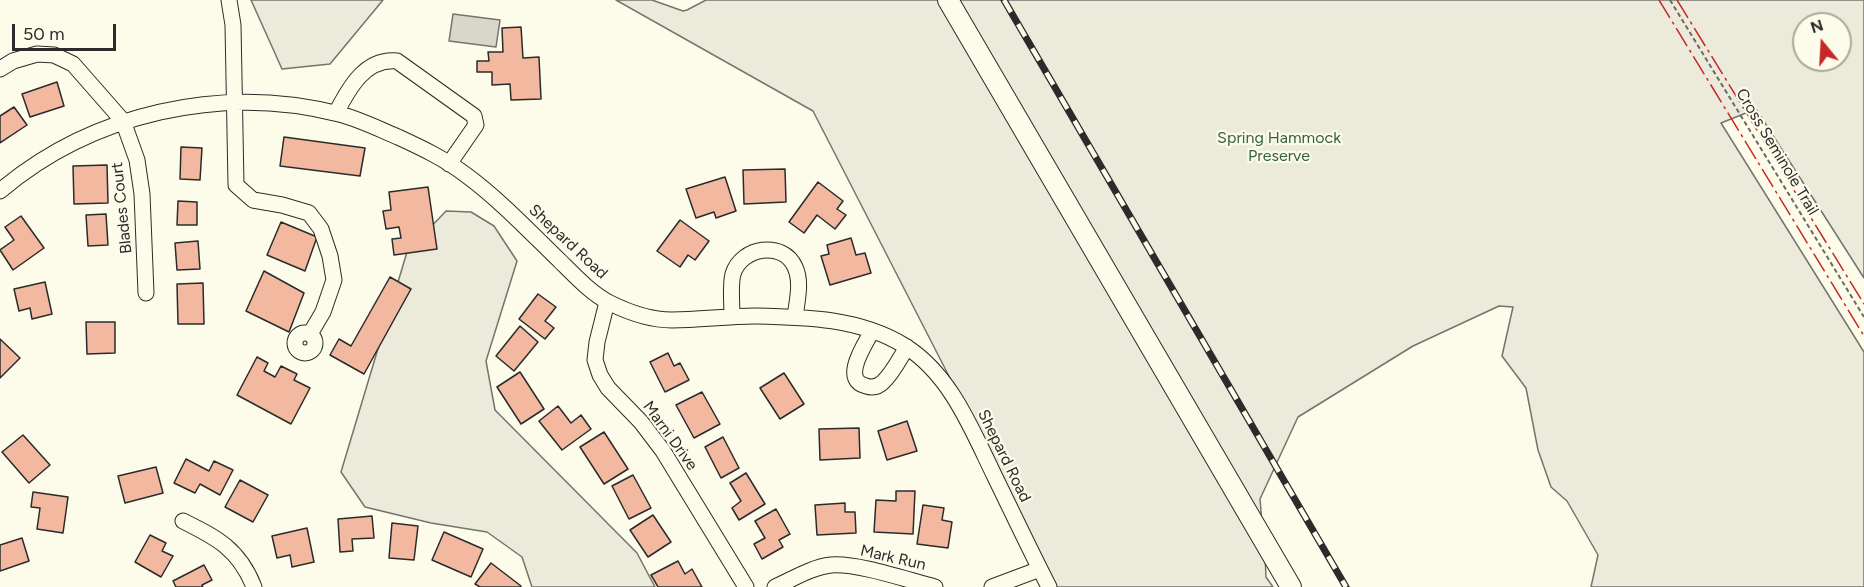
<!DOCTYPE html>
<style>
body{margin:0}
#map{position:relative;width:1864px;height:587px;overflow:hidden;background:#fdfbea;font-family:Figtree,sans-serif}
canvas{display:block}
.north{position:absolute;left:1792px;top:12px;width:60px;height:60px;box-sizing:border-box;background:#fdfbea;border:2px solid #a9a89e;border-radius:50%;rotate:342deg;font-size:16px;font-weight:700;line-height:24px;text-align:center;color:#2b2b2b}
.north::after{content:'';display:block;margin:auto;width:21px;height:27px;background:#c62828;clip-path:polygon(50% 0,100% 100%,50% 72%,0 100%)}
.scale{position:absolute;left:12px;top:24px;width:104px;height:27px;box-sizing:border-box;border:3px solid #2b2b2b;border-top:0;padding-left:8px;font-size:18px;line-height:21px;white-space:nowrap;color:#2b2b2b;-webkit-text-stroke:4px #fdfbea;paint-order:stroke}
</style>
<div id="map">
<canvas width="1864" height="587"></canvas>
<div class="north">N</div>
<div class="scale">50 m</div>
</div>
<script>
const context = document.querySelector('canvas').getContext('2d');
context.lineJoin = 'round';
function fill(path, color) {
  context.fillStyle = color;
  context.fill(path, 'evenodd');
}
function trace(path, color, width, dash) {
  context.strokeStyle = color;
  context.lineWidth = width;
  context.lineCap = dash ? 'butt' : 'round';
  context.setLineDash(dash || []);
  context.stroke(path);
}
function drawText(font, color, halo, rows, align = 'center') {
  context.font = font + ' Figtree,sans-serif';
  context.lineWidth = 4.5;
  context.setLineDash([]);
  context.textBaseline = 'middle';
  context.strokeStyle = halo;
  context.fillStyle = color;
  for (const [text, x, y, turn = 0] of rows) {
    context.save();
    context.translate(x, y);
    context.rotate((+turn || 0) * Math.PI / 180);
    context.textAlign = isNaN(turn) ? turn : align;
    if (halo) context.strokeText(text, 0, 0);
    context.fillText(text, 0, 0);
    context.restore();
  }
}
const green = new Path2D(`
 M251,0h132l-53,64 -48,5z
 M616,0h36l31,11 4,-1 19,-10h234l325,556 1,21 7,10h-216l-80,-162 -18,-33 -6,-8 -140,-273z
 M956,0h908v278l-108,-169 -35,14 143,229v235h-273l7,-32 -31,-54 -16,-14 -13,-37 -12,-62 -24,-32 11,-49 -14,-1 -86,40 -115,71 -38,82 2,25zM1804,24h36v36h-36z
 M446,211l25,1 23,14 23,35 -31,100 9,49 142,143 18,34h-123l-10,-30 -35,-25 -56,-9 -66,-16 -24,-35 66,-220z`);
fill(green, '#ecebdb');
trace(green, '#74746e', 1.5);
const water = new Path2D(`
 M453,14l47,6 -4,27 -47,-6z`);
fill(water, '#d8d7c9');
trace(water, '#74746e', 1.5);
const building = new Path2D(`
 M521,27l2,31 16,-1 2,42 -30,1 -1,-16 -18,1v-13h-15v-11h12l-1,-9h15l-1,-24z
 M57,82l7,24 -34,11 -8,-23z
 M14,107l13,18 -27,18v-27z
 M284,137l81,11 -5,28 -80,-10z
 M181,147l21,1 -2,32 -20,-1z
 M107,165l1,38 -34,1 -1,-38z
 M785,169l1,33 -42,2 -1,-34z
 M725,177l11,34 -20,7 -2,-6 -18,6 -10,-29z
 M818,182l25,19 -6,8 9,6 -11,14 -18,-14 -13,18 -15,-11z
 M428,187l9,62 -43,6 -2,-16 9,-1 -2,-11 -13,2 -3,-18 8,-1 -2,-18z
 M178,201l19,1v23h-20z
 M106,214l2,31 -20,1 -2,-31z
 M21,216l23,32 -31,22 -13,-20 14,-10 -9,-13z
 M680,220l29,21 -14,19 -7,-5 -8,12 -23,-16z
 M281,222l36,15 -12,34 -38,-16z
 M851,238l5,17 9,-2 6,20 -41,12 -9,-29 8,-2 -2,-9z
 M198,241l2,28 -23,1 -2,-27z
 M264,271l40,22 -15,39 -43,-21z
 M390,277l21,12 -47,85 -34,-19 9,-16 12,7z
 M45,282l7,32 -20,5 -2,-11 -11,3 -5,-22z
 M203,283l1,41h-26l-1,-40z
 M538,294l18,13 -11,14 9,7 -9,11 -26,-20z
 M86,322h29v31l-28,1z
 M520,326l18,16 -24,29 -18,-15z
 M0,339l20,19 -20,20z
 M668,353l6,13 6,-3 9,17 -24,12 -15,-30z
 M257,357l11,6 -4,8 11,6 6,-11 16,8 -3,6 16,8 -19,36 -54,-29z
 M520,372l24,37 -23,15 -24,-37z
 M784,373l20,31 -24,15 -20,-31z
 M702,392l18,32 -26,14 -18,-33z
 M558,406l13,17 10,-8 10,14 -29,21 -23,-29z
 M907,421l10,30 -30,9 -9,-29z
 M859,428l1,30 -40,2 -1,-31z
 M604,432l24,37 -24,15 -24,-37z
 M23,435l27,30 -21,18 -27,-31z
 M723,437l16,31 -18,10 -16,-31z
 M186,459l23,12 5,-10 19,9 -13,25 -20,-11 -5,9 -21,-10z
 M156,467l7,26 -38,10 -7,-27z
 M746,473l19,31 -26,16 -7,-12 9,-7 -11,-18z
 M633,475l18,33 -22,11 -17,-33z
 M240,480l28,15 -15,27 -28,-15z
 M896,491h19l-2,43 -39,-2 2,-32 20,1z
 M33,492l35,5 -5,36 -26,-4 3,-21 -9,-1z
 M845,503v9h10l1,21 -39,2 -2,-30z
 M923,505l21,3 -2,12 10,2 -4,26 -31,-4z
 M776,509l14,25 -11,6 4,7 -21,12 -8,-15 11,-6 -10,-17z
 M653,515l18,27 -23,15 -18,-27z
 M372,516l2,22 -22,1 1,12 -13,1 -2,-33z
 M392,523l26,3 -4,34 -25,-2z
 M307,528l7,34 -22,5 -2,-12 -13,3 -5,-22z
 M444,532l39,17 -12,28 -39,-17z
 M150,535l16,8 -4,8 11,5 -12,21 -26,-15z
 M22,538l7,23 -29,10v-26z
 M678,561l7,13 7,-5 10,18h-44l-7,-12z
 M491,563l30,23 -1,1h-40l-5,-3z
 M204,565l8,15 -10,5 1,2h-27l-3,-6z`);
fill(building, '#f2b8a0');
trace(building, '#2b2b2b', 1.5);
const minor = new Path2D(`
 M229,0l4,25 3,160 17,15 29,5 27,8 12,16 9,27 4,24 -11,32 -13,22
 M0,69l13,-8 24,-7 17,1 19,9 50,57 14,39 5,34 4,99
 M336,113c13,-25 29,-55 61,-52l77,55 2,9 -27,39
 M0,191c92,-78 222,-107 339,-77 20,5 40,15 59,23 24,11 47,22 68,38 34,25 64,57 95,87 14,14 31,32 49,41 18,9 41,17 62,17 27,0 55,-4 83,-4 51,1 105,2 150,30 46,29 67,84 90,131 18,37 35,73 54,110
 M607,302l-10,40 -2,18 5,15 8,13 33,34 22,29 83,136
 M732,316c0,-12 -2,-31 1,-42 8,-27 50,-34 62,-7 7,15 2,34 0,50
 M872,331c-6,12 -32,49 -6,55 6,2 12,1 17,-4 10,-9 17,-24 24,-35
 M295 343a10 10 0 1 1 20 0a10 10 0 1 1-20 0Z
 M183,521c34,17 56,28 71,66
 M775,587c18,-8 37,-20 56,-22 28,-2 76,15 104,22
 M992,587l48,-18`);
const major = new Path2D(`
 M948,0l343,587`);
trace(minor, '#2b2b2b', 17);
trace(major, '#2b2b2b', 22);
trace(new Path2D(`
 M1670,0l194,317`), '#6a6964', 2, [4.5, 3]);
trace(minor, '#fdfbea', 15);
trace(major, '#fdfbea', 20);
const rail = new Path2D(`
 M1004,0l342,587`);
trace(rail, '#2b2b2b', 7);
trace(rail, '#fdfbea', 4.5, [14]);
trace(new Path2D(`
 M1659,0l205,336
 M1677,0l187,304`), '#c62828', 1.5, [21, 4.5, 3, 4.5]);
drawText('16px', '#34623c', '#fdfbea', [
 ["Spring Hammock",1279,138],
 ["Preserve",1279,156]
]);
drawText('16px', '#2b2b2b', '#fdfbea', [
 ["Cross Seminole Trail",1777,152,59],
 ["Blades Court",122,208,-96],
 ["Shepard Road",568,242,43],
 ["Marni Drive",670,436,54],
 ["Shepard Road",1004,456,64],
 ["Mark Run",893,558,13]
]);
</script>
